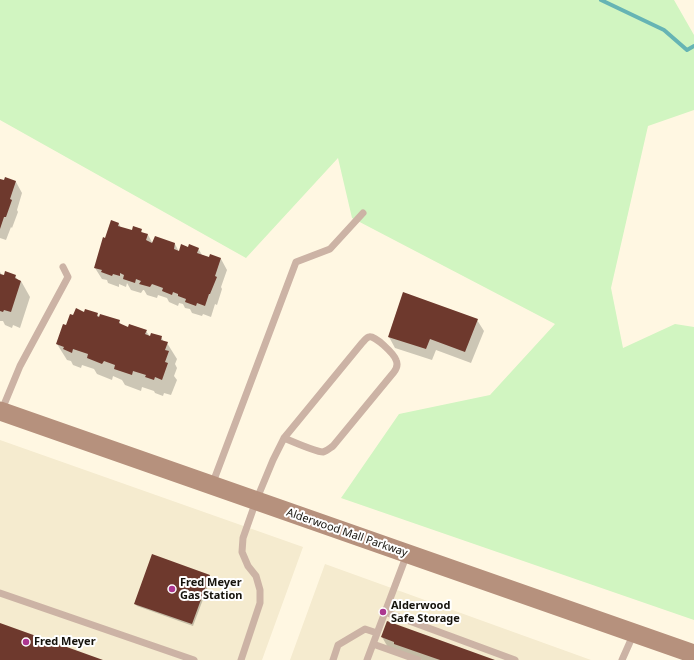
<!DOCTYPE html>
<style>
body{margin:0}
canvas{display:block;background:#fff7e2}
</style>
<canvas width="694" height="660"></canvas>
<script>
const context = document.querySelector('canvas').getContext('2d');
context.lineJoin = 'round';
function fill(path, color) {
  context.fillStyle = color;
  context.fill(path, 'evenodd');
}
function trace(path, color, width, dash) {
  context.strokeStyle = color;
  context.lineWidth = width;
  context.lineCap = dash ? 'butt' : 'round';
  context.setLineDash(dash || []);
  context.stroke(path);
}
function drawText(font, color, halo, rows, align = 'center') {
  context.font = font + ' "Noto Sans",sans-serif';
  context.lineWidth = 4;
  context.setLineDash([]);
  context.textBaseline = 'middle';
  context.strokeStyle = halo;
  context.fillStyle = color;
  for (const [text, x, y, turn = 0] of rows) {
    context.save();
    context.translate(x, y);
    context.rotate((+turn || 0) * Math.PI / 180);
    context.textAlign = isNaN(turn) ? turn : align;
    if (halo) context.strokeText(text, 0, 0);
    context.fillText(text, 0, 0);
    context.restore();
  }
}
fill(new Path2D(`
 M0,440l303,107 -41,113h-262z
 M325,564l266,96h-301z`), '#f5ebcf');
fill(new Path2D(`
 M0,0h674l20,35v75l-46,16 -37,162 12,60 52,-24 19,3v293l-353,-122 58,-84 91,-19 65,-71 -203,-106 -14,-60 -92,100 -246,-138z`), '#d1f5c1');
fill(new Path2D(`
 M6,179l10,3 6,11 -5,17 1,2 -6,16 -1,-1 -5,13 -6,-2v-58l5,1z
 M112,222l7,2 2,4 12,4 8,-2 2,4 5,1 5,9h22l4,8 9,-4h10l4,7 7,3 12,1 6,11 -6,17 1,2 -5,16 -2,-1 -4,13 -8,-3 -1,2 -10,-3 -2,-4 -5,-1 -2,-4 -4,-1 -1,3 -9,-4 -2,-4 -9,-3 -1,3 -10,-3 -3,-5h-1l-2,3 -10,-3 -4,-7 -1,4 -7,-3v3l-11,-4 -1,-3 -5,-1 -7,-11z
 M0,272l2,3 13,1 3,4 3,1 9,16 -10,31 -7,-3 -1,3 -7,-3 -2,-4h-3z
 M85,313l12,1 3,4 19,3 2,4 8,3 17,3 5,7 10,-1 3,5 3,1 10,16 -2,5 2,4 -3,8 3,4 -6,15 -7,-2 -1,3 -8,-3 -1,-2 -12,-4 -1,4 -16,-6 -3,-5 -9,-4 -1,4 -15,-6 -3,-5 -12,-4 -1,3 -8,-3 -2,-4 -4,-1 -10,-16 10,-18 7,-10z
 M477,320l7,11 -13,32 -35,-13 -4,10 -37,-12 -6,-11z
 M209,575l2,3 -18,48 -56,-20 -2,-2z
 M382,637l111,23h-71l-33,-11z`), '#0003');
trace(new Path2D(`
 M601,0l63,30 23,20 7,-4`), '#66b4b4', 4);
fill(new Path2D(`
 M5,177l11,4 -6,18 2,1 -6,17h-2l-4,12v-50l4,1z
 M111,220l8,3 -1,3 14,4 1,-4 9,3 -1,3 7,2 -2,6 6,3 3,-7 20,7 -1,6 5,2 2,-7 7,3 1,-3 10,4 -2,5 12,4 1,-3 11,4 -6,18 2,1 -7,17h-1l-4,12 -8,-3 -1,3 -11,-4 1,-3 -8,-3v-2l-5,-2 -1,3 -10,-4 1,-3 -11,-4 -2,3 -11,-3 2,-3 -5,-2 -1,4 -12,-4 1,-4 -4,-2v3l-7,-2 -1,2 -11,-4 1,-2 -8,-2 9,-31 2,1z
 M5,271l11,4 -1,3 6,3 -10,31 -7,-2 -1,2 -3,-1v-37l4,1z
 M403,292l75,27 -13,33 -35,-13 -4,10 -38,-12z
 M76,308l8,4 1,-3 13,4 -1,3 2,1 1,-3 20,6 -1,3 9,4 1,-3 18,6 -2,4 5,2 1,-3 11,3 -1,4 7,2 -3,8 4,1 -4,11 3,1 -6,17 -7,-3 -1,3 -9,-3 1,-2 -13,-4 -1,4 -18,-6 1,-4 -11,-4 -2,3 -15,-6 1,-4 -15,-5 -1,4 -9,-4 1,-2 -8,-3 7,-20 3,1 4,-11 3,1z
 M152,554l58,21 -18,49 -58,-20z
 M387,621l108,39h-55l-46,-16v-2l-13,-5z
 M0,623l103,37h-103z`), '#6e392d');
trace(new Path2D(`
 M1,412l19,-46 48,-89 -5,-10
 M212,485l84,-223 34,-13 33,-36
 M407,554l-34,90 45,16
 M0,593l194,67
 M385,612l130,48
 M241,660l19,-57v-13l-4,-14 -8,-10 -6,-14 1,-14 13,-37 17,-41 11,-22 78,-95c2,-2 5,-6 7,-6 6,-2 25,17 27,23 2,4 1,8 -2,12l-61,74c-3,2 -6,5 -10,6 -6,0 -32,-11 -39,-14
 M333,660l5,-15 27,-16 12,4
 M367,660l6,-16
 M622,660l12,-27`), '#ccb3a5', 7);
trace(new Path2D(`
 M0,411l694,243`), '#b6917d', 19);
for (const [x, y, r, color] of [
 [172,589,4,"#ac3790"],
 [383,612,4,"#ac3790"],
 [26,642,4,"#ac3790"]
]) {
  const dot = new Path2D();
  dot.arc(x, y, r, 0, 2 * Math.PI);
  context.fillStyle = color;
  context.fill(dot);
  trace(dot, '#fff', 1.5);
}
drawText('11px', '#16130c', '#fff', [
 ["Alderwood Mall Parkway",347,533,19]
]);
drawText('bold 11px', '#16130c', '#fff', [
 ["Fred Meyer",180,583],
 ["Gas Station",180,596],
 ["Alderwood",391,606],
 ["Safe Storage",391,619],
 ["Fred Meyer",34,642]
], 'left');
</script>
